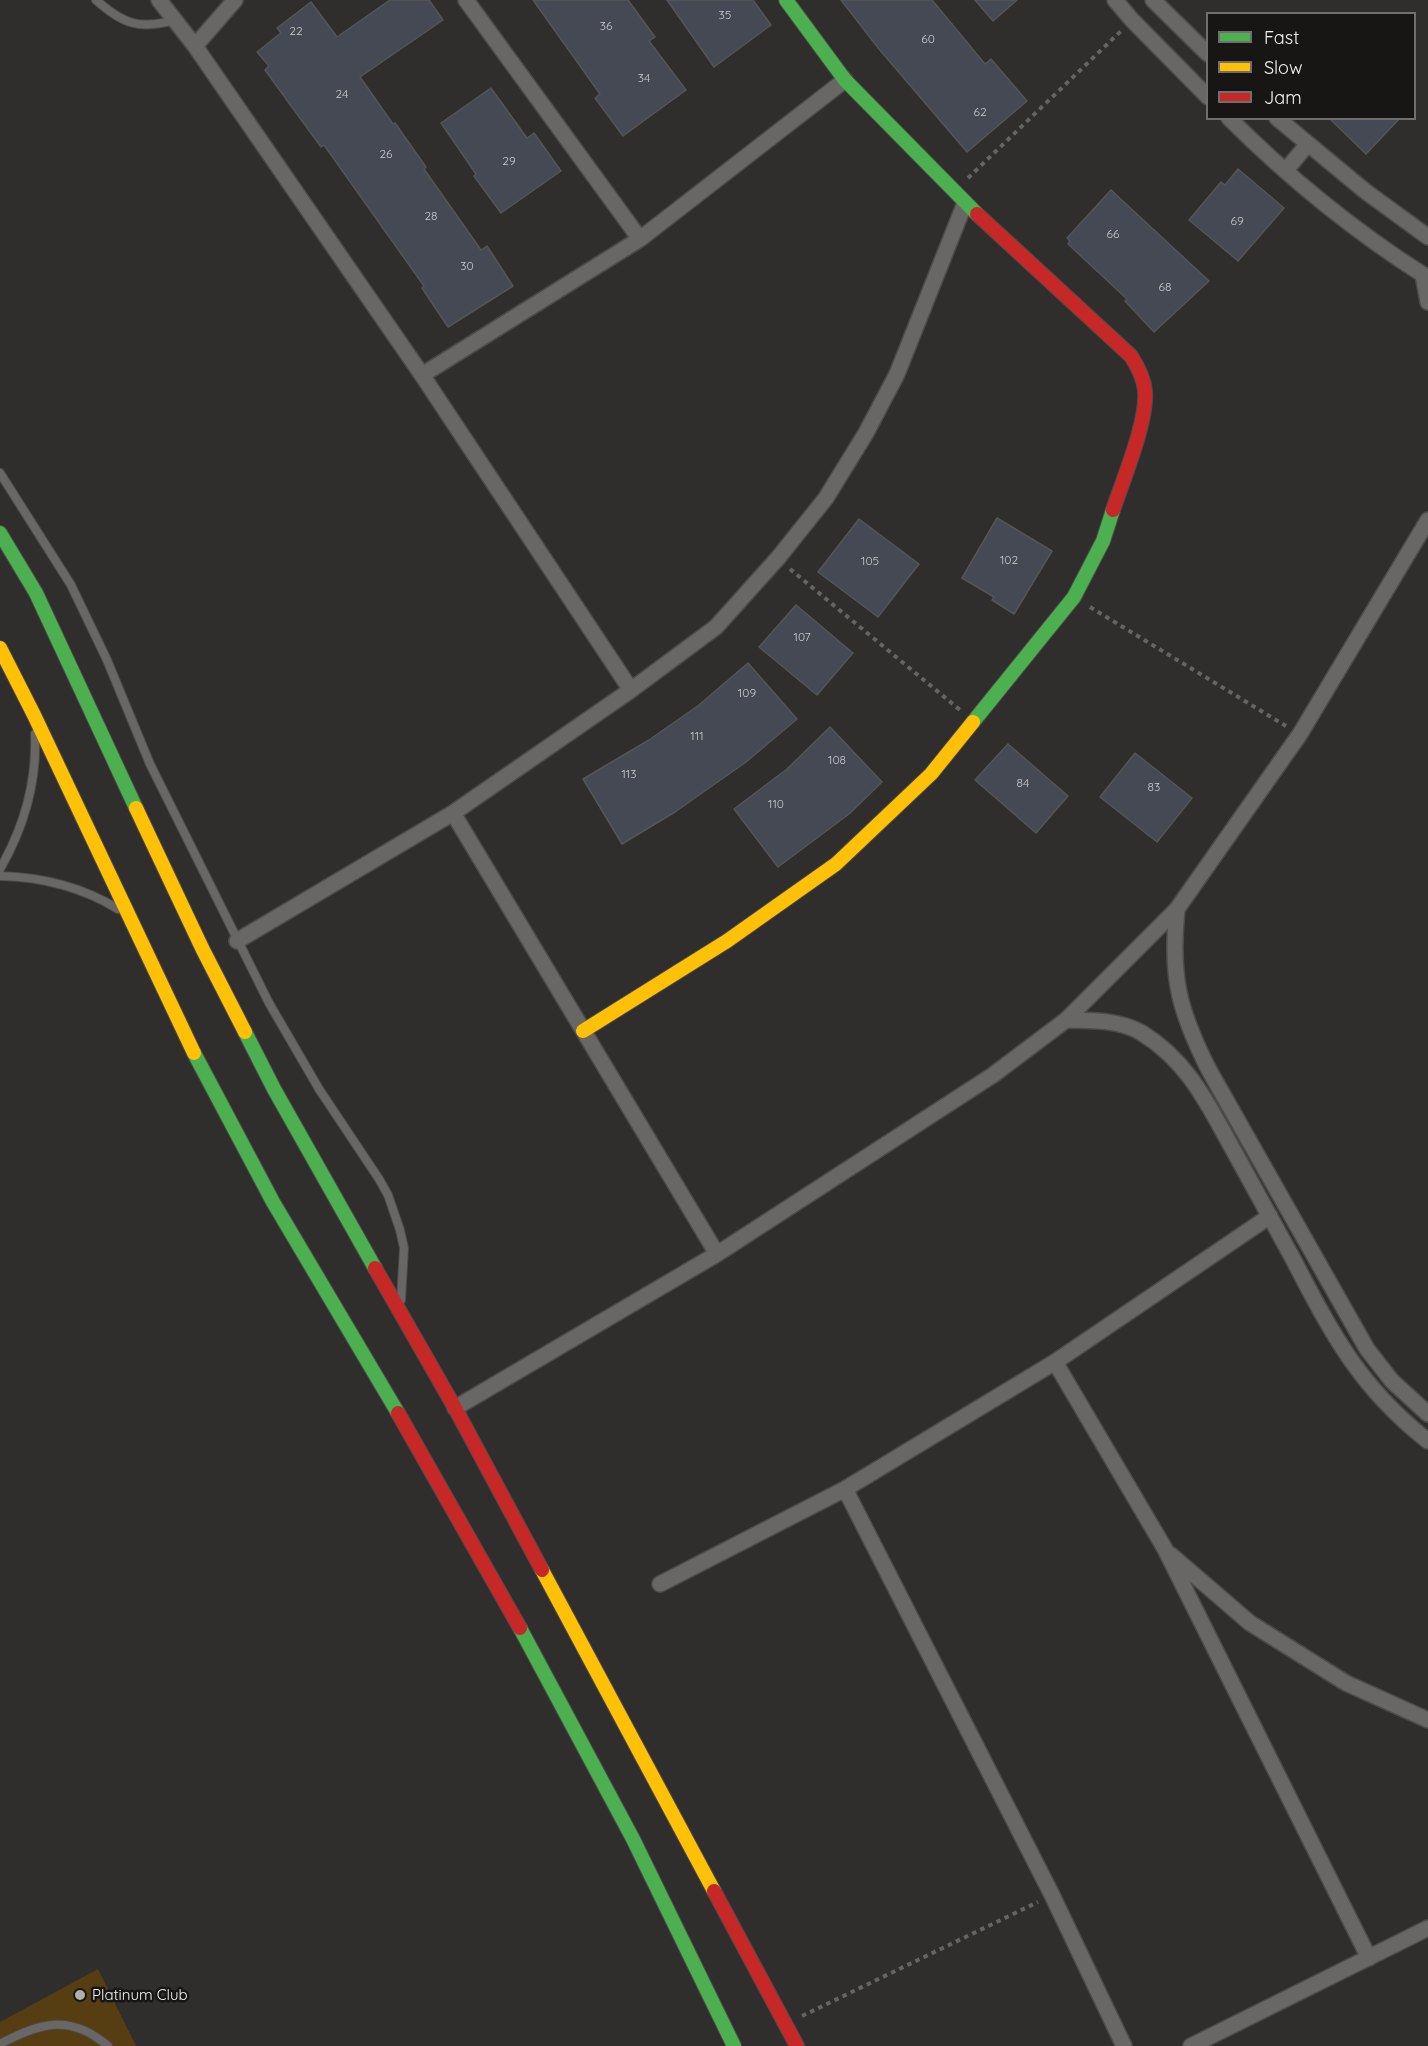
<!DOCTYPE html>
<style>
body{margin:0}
#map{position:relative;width:1428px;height:2046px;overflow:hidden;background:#2f2e2c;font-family:Quicksand,sans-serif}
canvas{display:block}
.legend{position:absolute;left:1206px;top:12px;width:210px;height:108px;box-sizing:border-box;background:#171615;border:2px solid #706f6d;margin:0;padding:8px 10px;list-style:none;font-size:18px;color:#f5f4f2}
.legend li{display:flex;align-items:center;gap:12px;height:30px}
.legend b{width:30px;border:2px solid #706f6d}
</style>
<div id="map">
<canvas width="1428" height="2046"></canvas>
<ul class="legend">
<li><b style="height:8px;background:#4caf50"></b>Fast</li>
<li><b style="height:8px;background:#ffc107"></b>Slow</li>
<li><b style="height:8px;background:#c62828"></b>Jam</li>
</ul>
</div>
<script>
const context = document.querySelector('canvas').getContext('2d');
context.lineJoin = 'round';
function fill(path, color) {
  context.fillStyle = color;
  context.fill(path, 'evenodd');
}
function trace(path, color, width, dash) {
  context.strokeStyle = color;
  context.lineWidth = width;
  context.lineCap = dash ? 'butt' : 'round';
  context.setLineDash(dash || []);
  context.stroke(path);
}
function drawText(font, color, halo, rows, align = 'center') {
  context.font = font + ' Quicksand,sans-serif';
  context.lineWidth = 5;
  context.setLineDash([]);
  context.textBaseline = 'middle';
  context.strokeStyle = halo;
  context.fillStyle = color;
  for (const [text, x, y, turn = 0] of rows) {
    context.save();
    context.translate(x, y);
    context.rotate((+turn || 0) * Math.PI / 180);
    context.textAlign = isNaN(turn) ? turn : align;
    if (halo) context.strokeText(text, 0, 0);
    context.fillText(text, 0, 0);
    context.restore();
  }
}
fill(new Path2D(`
 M98,1969l38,77h-136v-24z`), '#573e12');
const building = new Path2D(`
 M390,0h39l14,20 -83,57 33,47 2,-1 31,44 -2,2 57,81 6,-4 26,40 -65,41 -26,-39 2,-2 -100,-141 -3,2 -56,-77 4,-4 -12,-14 24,-19 -4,-5 34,-26 26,35z
 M533,0h95l27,37 -6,4 37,49 -63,46 -28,-38 5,-4z
 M667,0h86l18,25 -57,42z
 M841,0h91l53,64 6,-5 36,42 -60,51 -88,-103z
 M975,0h42l-24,21z
 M491,88l36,50 7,-5 27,38 -60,42 -27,-37 2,-2 -35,-51z
 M1329,118h71l-34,36z
 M1238,169l46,39 -46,53 -49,-41 32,-38 4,3z
 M1111,190l98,91 -55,51 -29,-31 2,-2 -59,-55 2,-3 -3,-3z
 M997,518l55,33 -38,63 -22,-14 2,-3 -32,-19z
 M859,519l60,45 -41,53 -60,-45z
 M796,605l57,48 -36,42 -58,-48z
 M748,663l49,56 -51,43 -71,50 -53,32 -39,-65 66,-39 50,-35z
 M830,727l52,55 -33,32 -71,53 -44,-58 53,-40z
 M1008,744l60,52 -32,37 -61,-53z
 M1135,753l57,45 -35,44 -57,-45z`);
fill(building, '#454953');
trace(building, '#555', 1.5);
const lane = new Path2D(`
 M96,0c27,24 43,30 79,20
 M0,473l71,112 36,75 43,104 119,239 50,86 60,90 9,16 12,35 4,18 -3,52
 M0,869c23,-40 37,-87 35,-135
 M0,876c42,1 82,11 118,33
 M0,2044c40,-21 70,-31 108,2`);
const street = new Path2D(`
 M159,0l36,46 227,329 209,315
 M466,0l174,239
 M1115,0l17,20 76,77
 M1153,0l55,54
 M195,46l40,-46
 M1229,118c60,60 128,115 199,160
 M1277,118l88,73 63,46
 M1286,170l21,-25
 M1423,275l5,27
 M422,375l218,-136 205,-159
 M453,813l264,441
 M1177,909c-7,67 2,102 32,161l158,279 25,32 36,33
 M237,941l216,-128 178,-123 85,-63 62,-69 48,-60 40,-65 31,-59 68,-171
 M1066,1020c24,0 55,0 76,13 48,30 66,72 93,120 19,34 38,69 57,104 39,75 67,130 136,184
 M1055,1362l110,187 204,409
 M455,1408l262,-154 276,-179 73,-55 111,-111 123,-175 128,-214
 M845,1489l207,406 72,151
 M1171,1555l79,68 96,60 82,37
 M660,1584l185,-95 210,-127 215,-146
 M1191,2046l237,-118`);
const fast = new Path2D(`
 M786,0l59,80 132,134
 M0,533l36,60 100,215
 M973,722l101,-125 29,-56 10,-31
 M245,1032l29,57 101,179
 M194,1053l79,149 125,211
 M520,1628l113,211 101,207`);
const slow = new Path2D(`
 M0,648l34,67 160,338
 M136,808l66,140 43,84
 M583,1031l144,-90 109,-77 95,-90 42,-52
 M542,1570l172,321`);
const jam = new Path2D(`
 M977,214l154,142c7,11 13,22 14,35 3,29 -22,89 -32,119
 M375,1268l80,140 87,162
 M398,1413l122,215
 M714,1891l83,155`);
trace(lane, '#4c4b49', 10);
trace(street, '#4c4b49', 18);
trace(fast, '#4c4b49', 16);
trace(slow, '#4c4b49', 16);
trace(jam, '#4c4b49', 16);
trace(new Path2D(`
 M968,178l153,-147
 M790,569l170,141
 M1090,607l196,119
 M802,2016l236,-114`), '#646462', 4, [4.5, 4.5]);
trace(lane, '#686766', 8);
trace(street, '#686766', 15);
trace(fast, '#4caf50', 14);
trace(slow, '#ffc107', 14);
trace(jam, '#c62828', 14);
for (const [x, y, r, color] of [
 [80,1995,6,"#b0afad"]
]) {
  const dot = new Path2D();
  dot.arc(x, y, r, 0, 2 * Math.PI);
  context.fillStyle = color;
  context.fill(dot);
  trace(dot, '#171615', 2);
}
drawText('12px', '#c9c9ca', null, [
 ["35",725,15],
 ["36",606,26],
 ["22",296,31],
 ["60",928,39],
 ["34",644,78],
 ["24",342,94],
 ["62",980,112],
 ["26",386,154],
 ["29",509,161],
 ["28",431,216],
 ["69",1237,221],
 ["66",1113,234],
 ["30",467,266],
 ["68",1165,287],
 ["102",1009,560],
 ["105",870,561],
 ["107",802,637],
 ["109",747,693],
 ["111",697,736],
 ["108",837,760],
 ["113",629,774],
 ["84",1023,783],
 ["83",1154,787],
 ["110",776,804]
]);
drawText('15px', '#f5f4f2', '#171615', [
 ["Platinum Club",92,1995]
], 'left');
</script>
